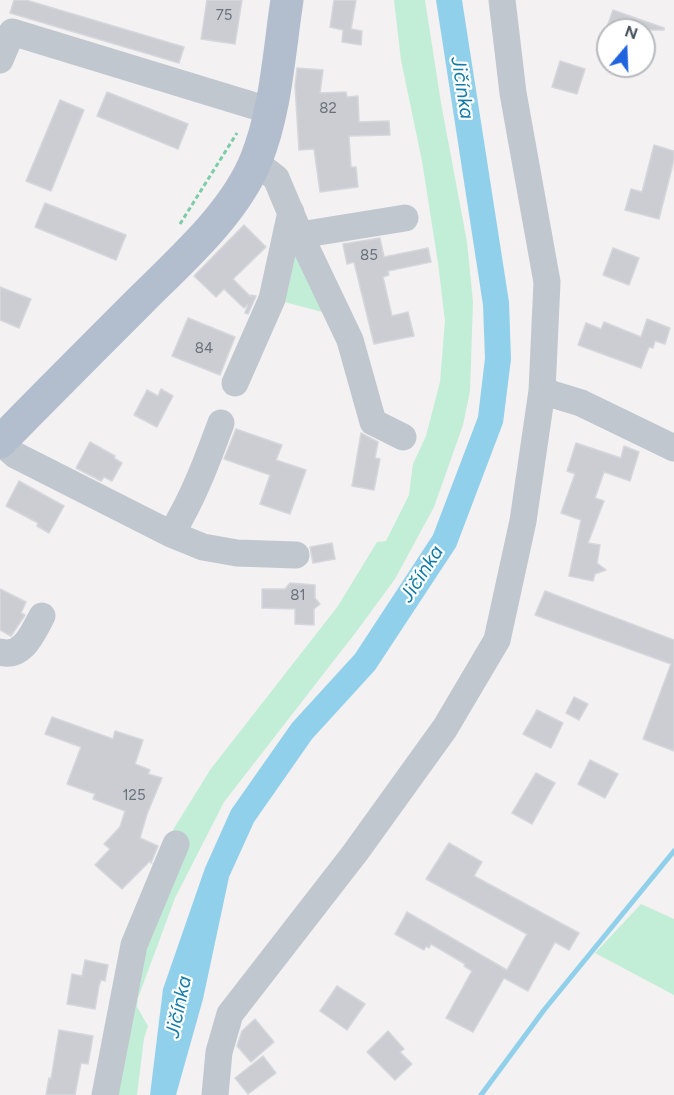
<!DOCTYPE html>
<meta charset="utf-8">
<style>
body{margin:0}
#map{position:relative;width:674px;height:1095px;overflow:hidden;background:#f3f1f1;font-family:Figtree,sans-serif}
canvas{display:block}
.north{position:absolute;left:596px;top:18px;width:60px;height:60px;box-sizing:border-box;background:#fff;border:2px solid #b7babf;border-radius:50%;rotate:19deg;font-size:16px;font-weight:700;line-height:24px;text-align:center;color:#4a535e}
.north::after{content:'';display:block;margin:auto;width:21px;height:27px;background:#2063df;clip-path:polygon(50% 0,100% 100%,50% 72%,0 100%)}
</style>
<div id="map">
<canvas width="674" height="1095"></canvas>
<div class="north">N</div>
</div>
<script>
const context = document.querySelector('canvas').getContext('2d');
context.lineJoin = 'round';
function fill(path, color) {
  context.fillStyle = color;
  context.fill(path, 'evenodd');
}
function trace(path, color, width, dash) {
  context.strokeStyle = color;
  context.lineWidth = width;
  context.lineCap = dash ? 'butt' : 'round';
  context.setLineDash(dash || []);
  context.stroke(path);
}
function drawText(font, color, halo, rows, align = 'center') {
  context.font = font + ' Figtree,sans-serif';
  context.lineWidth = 4.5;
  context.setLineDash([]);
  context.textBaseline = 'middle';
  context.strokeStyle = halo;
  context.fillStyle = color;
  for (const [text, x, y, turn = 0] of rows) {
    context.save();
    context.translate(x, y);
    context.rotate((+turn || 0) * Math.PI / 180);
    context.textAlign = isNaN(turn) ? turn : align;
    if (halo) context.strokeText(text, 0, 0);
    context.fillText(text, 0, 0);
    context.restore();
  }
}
fill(new Path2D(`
 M394,0h31l16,103 26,139 6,60 -3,89 -7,34 -29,82 -39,72 -39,53 -132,170 -49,96 -37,100 -1,9 11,19 -4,12 -7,57h-42l61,-224 -4,-7 13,-14 8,-20 37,-60 128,-164 39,-64 9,-1 23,-46 4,-31 13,-28 14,-54 5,-61 -7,-58 -16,-102 -21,-101z
 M289,239l37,74 -49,-13z
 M641,904l33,15v76l-79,-42z`), '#c2eed7');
fill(new Path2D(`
 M436,0h26l47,302 2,57 -8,64 -47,124 -81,123 -63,69 -58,83 -25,55 -26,122 -27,96h-26l13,-106 42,-121 26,-58 61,-87 63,-69 78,-119 45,-118 7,-59 -2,-53z`), '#91d0ea');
trace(new Path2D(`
 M481,1095l63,-85 130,-159`), '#91d0ea', 5);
const building = new Path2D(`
 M14,0h12l158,47 -5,16 -169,-50z
 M207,0h35l-7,44 -34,-5z
 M334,0h22l-5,29 11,2 -1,14 -19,-3 1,-12 -13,-3z
 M613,10l51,18v2h-58z
 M560,61l25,8 -8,25 -25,-7z
 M297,68l26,2 -3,23 26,-1 1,5 11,-1 1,26 30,-1 1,14 -41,1 2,31h5l2,20 -38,5 -6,-43 -15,1 -4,-64z
 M107,92l81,32 -10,25 -81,-33z
 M60,100l24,10 -33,81 -25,-10z
 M654,145l20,6v9l-15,59 -34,-9 6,-21 11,3z
 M45,203l81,32 -10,25 -81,-33z
 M244,225l22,22 -33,32 18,18v-2l5,1 -8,18 -3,-1 3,-9 -4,4 -20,-19 -8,8 -22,-21z
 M380,238l4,19 44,-9 3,14 -43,9 1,4 -6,2 9,39 16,-4 6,24 -40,8 -20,-82 -7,2 -4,-20z
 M613,248l26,10 -10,27 -26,-10z
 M0,287l31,12 -12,29 -19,-8z
 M188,318l47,19 -15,38 -48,-19z
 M647,319l23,9 -5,16 -10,-3 -2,7 -4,-1 -8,21 -63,-23 8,-22 15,6 3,-7 37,15z
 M161,389l12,7 -16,31 -23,-12 13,-25 11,6z
 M236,429l46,16 -6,15 30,10 -16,44 -30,-10 10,-29 -46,-16z
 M361,433l17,9 -3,16 5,1 -6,31 -22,-4z
 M90,442l25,14 -1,2 8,5 -10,18 -8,-4 -3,4 -25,-13z
 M576,443l45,15 3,-12 15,6 -9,29 -26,-9 -9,26 9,3 -16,42 12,2 -3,18 9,7 -11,4 -2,7 -24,-5 12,-56 -20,-7 14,-39 -8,-3z
 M19,481l45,25 -15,27 -12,-7 1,-3 -32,-17z
 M332,543l3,16 -22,4 -3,-16z
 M290,583l25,2v13l5,6 -6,5v16l-19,-1v-15l-33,-1v-19h23z
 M0,589l26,13 -5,11 4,2 -14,21 -11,-6z
 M545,591l129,49v111l-31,-12 28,-75 -136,-49z
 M574,697l14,7 -9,16 -13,-7z
 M537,710l26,13 -12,25 -28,-14z
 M52,717l61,22 2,-8 28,9 -8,24 15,6 -2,4 14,4 -15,36 -7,24 18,8 -7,17 -1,-2 -28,28 -27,-24 15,-16 -6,-5 16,-17 5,-16 -32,-12 2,-5 -28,-10 14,-37 -36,-13z
 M590,760l28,14 -13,24 -27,-14z
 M536,773l19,10 -23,41 -20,-11z
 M449,843l33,19 -8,14 105,57 -10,17 -14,-8 -27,49 -24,-13 -31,54 -27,-14 26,-47 -8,-5 1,-2 -34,-20 -2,4 -3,-2 -2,4 -29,-16 12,-22 100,58 20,-36 -101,-55z
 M85,960l23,5 -3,16 -4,-1 -2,6 -4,23 -28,-5 5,-30 10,2z
 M337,986l28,18 -18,26 -27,-19z
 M255,1019l19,23 -23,20 -14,-16 5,-15z
 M59,1030l34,6 -5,28 -7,-1 -6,32h-29l3,-17 2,1z
 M388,1031l16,18 -4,3 12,12 -17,16 -28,-28z
 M263,1056l13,17 -28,21 -13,-16z`);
fill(building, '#cbcdd3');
trace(building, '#d5d7dc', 1.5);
trace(new Path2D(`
 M180,224l57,-91`), '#7bccab', 3, [4.5, 3]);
trace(new Path2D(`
 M0,60l12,-28 259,79
 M255,162l21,16 24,57 50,105 23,82 30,15
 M300,235l105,-17
 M235,383l37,-84 19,-87
 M542,391l39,12 93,45
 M0,441l15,14 156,79 32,13 34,6 59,2
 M171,534c22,-35 36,-73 50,-111
 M0,652c23,7 33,-20 42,-36
 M105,1095l29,-150 42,-101
 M215,1095l4,-43 11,-38 125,-161 90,-125 52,-88 26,-119 19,-130 5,-109 -34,-189 -11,-93`), '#c0c7cf', 27);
trace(new Path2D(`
 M0,442c47,-48 94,-95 141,-142 40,-40 93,-86 115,-140 20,-50 23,-107 31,-160`), '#b2bece', 33);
drawText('15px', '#6a727b', null, [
 ["75",224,16],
 ["82",328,109],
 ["85",369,256],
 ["84",204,349],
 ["81",298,596],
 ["125",134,796]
]);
drawText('italic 20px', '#127ca9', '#fff', [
 ["Jičínka",462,88,81],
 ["Jičínka",422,574,-57],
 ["Jičínka",179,1007,-78]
]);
</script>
